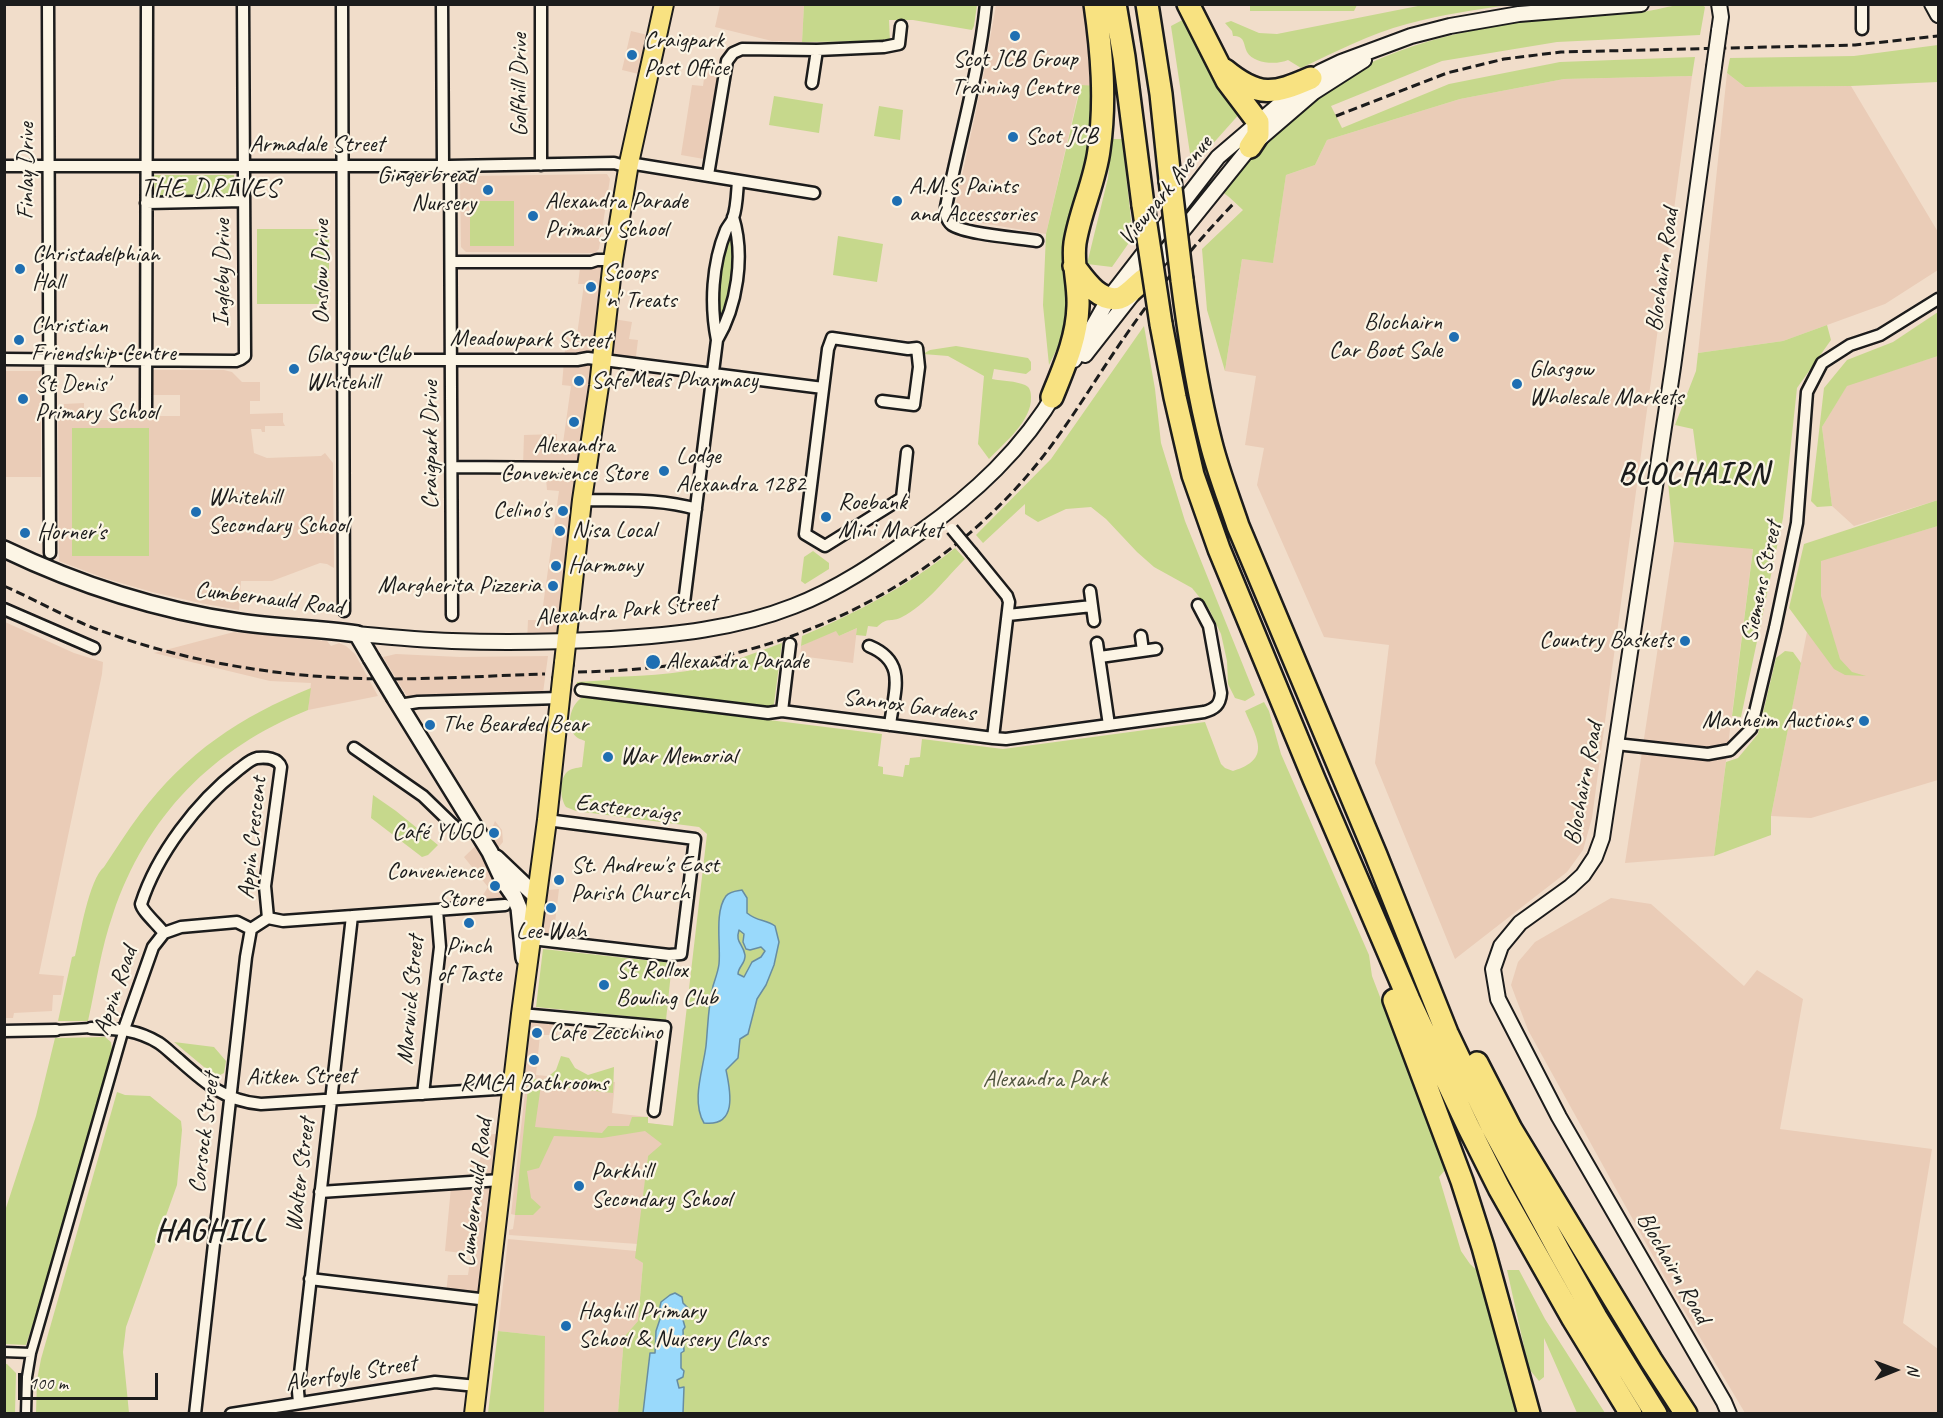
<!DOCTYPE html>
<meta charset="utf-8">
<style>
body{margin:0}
#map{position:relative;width:1943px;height:1418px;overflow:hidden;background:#f1ddca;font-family:Caveat,sans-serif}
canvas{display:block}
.frame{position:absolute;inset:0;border:6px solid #1c1c1c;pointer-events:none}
.north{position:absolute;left:1865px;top:1340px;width:60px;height:60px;-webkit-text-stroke:4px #fcf5e5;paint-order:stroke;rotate:89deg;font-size:16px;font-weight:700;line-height:24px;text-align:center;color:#1c1c1c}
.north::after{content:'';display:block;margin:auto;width:21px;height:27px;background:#1c1c1c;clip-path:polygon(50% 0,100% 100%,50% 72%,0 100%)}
.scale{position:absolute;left:18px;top:1373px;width:140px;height:27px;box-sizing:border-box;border:3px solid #1c1c1c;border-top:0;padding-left:8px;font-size:18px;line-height:21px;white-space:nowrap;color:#1c1c1c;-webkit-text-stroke:4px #fcf5e5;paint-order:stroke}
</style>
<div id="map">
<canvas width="1943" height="1418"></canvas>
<div class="frame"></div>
<div class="north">N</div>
<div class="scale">100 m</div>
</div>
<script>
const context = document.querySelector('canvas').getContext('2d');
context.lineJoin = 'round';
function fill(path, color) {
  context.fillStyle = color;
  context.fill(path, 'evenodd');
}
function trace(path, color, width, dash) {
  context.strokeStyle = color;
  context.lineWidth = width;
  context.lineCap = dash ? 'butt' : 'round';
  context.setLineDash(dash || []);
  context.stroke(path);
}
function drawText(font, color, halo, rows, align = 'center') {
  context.font = font + ' Caveat,sans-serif';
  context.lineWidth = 4.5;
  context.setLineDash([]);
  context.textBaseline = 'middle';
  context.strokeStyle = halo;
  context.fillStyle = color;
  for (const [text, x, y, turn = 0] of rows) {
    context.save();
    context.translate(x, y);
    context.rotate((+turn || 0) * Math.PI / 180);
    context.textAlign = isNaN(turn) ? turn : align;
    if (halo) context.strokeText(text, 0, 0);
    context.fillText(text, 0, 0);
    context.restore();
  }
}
fill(new Path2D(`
 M720,5h84l-2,37 -30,-1 -57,-14z
 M996,5h94l7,81h-17l-34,148 -82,-14 -7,-6 -2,-6 28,-130z
 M631,31l25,6 -9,39 -25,-6z
 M705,71l13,2 -14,86 -23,-4 11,-70 11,1z
 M1727,73l18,14 106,-1 87,146v38l-53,34 -102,37 -85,12z
 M1692,76l-100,742 -9,32 -16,22 -112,87 -80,-196 14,-118 -65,-8 -67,-152 7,-37 -19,-3 11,-69 -31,-5 17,-112 31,3 13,-87 29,-10 12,-25 133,-41 104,-20z
 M607,174l3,5 -11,70 -4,4 -129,-1 -5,-5 -1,-63 10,-8z
 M614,259l-7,59 25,4 -3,17 9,1 -3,24 -34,-4 -37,281 -37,1 1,-22h13l18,-129 -12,-1 -2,-24h-22l1,-31 33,-1v9h6l8,-57 -9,-1 4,-49 11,-1 7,-51h-6l3,-24z
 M1938,356v144l-84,26 -22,-20 -10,-79 25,-42z
 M153,370h71l8,2 10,10h18v19h-10v13l33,-1v9l2,4h-20v6h-3l-1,-3h-10l3,24 13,5 54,-2 4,-3 8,10 1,105 -7,-4 -7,-1 -48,18h-31l-2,29 -39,-7 -48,-11 -48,-14 -45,-17 -1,-153h6v-4l20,-1v5h-4l1,12h33v-10h24v6h42v-21h-27z
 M4,371h37v106h-36z
 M1938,526v254l-127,38 -40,-2 50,-256z
 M1674,542l79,6 -39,308 -89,7z
 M5,622l69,31 29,9 -1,12 -63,300 25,2 -3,19h-8l-1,16 -38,2 -1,5h-8z
 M857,628l-4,35 -53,-7 1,-10 35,-16 3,6z
 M234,632l93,9 4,5 8,-3 7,3 9,8 23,42 -70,14 3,-27 -41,-2 -116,-28z
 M396,654l64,3 88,-1 -5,37 -135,5 -25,-41z
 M495,821l7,9 1,12 -11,13 27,38 40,-4 -4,34 9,2 -2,18 -31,-4 4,-33 -29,-4 -23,2v-9l5,-8 -24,-30 27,-26z
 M1611,898l40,6 93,82 13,-16 46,29 -23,130 152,20 -29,174 35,26v64h-193l-72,-121 -145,-262 -17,-45 7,-23 17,-20z
 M520,1014l38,4 -1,17h-17l-4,40 79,7 -3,31 36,4 -1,6 26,3 -4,32 -21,-2 -10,88 -129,-9v-5l4,-1 2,-14 -4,-1 16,-138 -14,-2z
 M507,1133l-20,168 -41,-7 2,-19h20l3,-21 -26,-3 6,-64 18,-3 1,-23h10l3,-26z
 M508,1239l128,12v7l7,5 -5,58 -14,16 -6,76h-74v-77l-46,-5z`), '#eaccb7');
fill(new Path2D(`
 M1428,4l83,1c-35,4 -70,10 -104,19 -37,10 -72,28 -106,44l-13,-8c-11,5 -34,4 -41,-8 -4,-9 -2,-16 -14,-16l-1,-5 -7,-8 6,-2 28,12 18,1z
 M804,5h173l-3,21 -2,4 -59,-10h-24l1,21 -88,1z
 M1250,5v-1l107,1 -3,6h-104z
 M1678,5h24l3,2 -5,28 -143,7 -115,19 -111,45 11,22 107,-44 111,-22 135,-5 -3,19 -128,3 -104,20 -133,41 -12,25 -29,10 -13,88 -31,-4 -17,112 -18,-61 -5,-61 41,-39 -14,-13 -8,-6c25,-30 49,-61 81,-86 67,-54 152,-75 236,-85 32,-4 64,-3 96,-7 15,-1 30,-6 44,-8z
 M1188,17l54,94 -50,56 -21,-141z
 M1938,45v37l-87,4 -106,1 -18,-14 3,-15 124,-2z
 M1081,85l16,1 -27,236 -21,43 -6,-60 3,-71z
 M774,96l49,8 -4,29 -50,-8z
 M879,106l24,4 -3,30 -26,-4z
 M1112,139h10l11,98 -21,30 -25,-3 21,-86z
 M154,175h80v21l-79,1z
 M470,201h44v45h-44z
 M257,229h72v75h-72z
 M731,231l2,1c1,32 -1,63 -13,93 -5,-32 0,-63 11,-94z
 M838,236l45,8 -6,38 -44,-7z
 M1938,312v44l-91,30 -25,41 10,79 -15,1 -6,-6 13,-113 23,-28 46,-18z
 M1827,325l4,15 -34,48 -14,130 -42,199 -9,-1 21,-167 -79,-7 -6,-60 31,-8 -6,-45 -18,-4 21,-54 2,-18 85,-12z
 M1144,326l11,63 6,54 24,78 70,174 -10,6 -10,-3 -7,-14 -1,-23 -6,-27 -12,-25 -17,-21 -38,-21 -17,-15 -31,-33 -15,-12 -25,2 -28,13 -13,-8v-10l-42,39 -7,-8 75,-76z
 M956,346l72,12 3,4v8l-5,4 -32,-5 -2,10c10,2 24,2 33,6 5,2 6,7 6,12 1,24 -27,46 -42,62l-11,-15 6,-68 -36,-20 -25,-2 7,-4z
 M72,428h77v128h-77z
 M1938,500v26l-117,35v35l19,63 12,13 14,4 -21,-1 -11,-6 -45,-61 15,-64z
 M955,548l10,11c-18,18 -40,47 -63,58 -11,6 -14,-1 -25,10l-9,-1 -2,10 -10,-1 1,-7 -18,8 -3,-5 -35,15 1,-10c56,-24 106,-50 153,-88z
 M813,551l16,12v6l-24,15 -4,-3 3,-24z
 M782,643l-8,61 -6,3 -140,-19 -52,-1 1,-5 33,-2v-3c40,-1 81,-4 120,-15 17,-6 35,-13 52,-19z
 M1785,651l8,1 8,11 -30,153v19l-57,21 12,-94 12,-4 20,-24 18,-76z
 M311,688l-3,22c-95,38 -162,106 -195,204 -12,34 -17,71 -25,107h-30l14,-64 3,-1c5,-20 14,-77 29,-89 12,-18 23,-36 36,-53 47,-62 100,-97 171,-126z
 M583,697l299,37 -4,32 5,1v7l20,3 2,-12h4l1,-7 10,-1 2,-18 81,10 202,-27 16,42 4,4 8,3c39,-12 24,-32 12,-60l19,-9 5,9 12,43 88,201 3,21 74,193 -7,8 22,74 9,13 11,10 40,139h-903l6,-76 14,-16 5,-58 -8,-5 13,-102 14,-12 -17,-13 -43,7 -48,-2 -15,32 -12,3 4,27 10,9 -8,8h-18l14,-137 15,2 12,-10 5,-14 8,2 6,10 13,7 26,-8 -1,26 -72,-8 -6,42 67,6 6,-7h21l3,-9h16v6l25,3 34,-292 -8,-7 -123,-16 -10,-4c-6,-9 -7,-27 1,-35 4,-4 10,-4 15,-5l3,-26c-5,-2 -9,-3 -12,-8 -7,-12 -1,-30 10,-36z
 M373,795l23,16 42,34 -10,10 -6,2 -51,-39z
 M543,949l129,14 -6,57 -130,-13z
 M105,1037l6,5 1,9 -70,245 -16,49 -21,-1v-133l31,-95 19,-78z
 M174,1042l40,5 12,14 -2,12 -8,4z
 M117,1092l8,3 25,1 31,25 1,9 -5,55 -51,142 -3,25 6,61h-93l1,-33 4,-21z
 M1507,1270h12l26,49 60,94h-28l-33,-75v39l-5,4 -10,-12z
 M498,1331l47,5 -1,77h-56z
 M5,1364h2l9,9 -1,40h-10z`), '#c6d88c');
const water = new Path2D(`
 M742,890l5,8v15c11,9 18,6 28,13l4,16 -5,23 -8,20 -9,14 -9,35 -8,5 -2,19 -12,12c5,23 11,57 -22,53 -13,-22 -1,-53 2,-77 2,-20 2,-40 7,-60 2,-7 5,-14 6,-22 2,-18 -5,-52 7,-68 4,-5 10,-5 16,-6zM739,930l5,4 -1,8 3,7 4,1 11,-3 4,4 -4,6 -9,5 -8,15 -6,-3c0,-7 8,-11 7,-19 -2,-12 -10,-12 -6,-25z
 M675,1293l7,4 1,6 6,6 -6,11 2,7 -2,3 1,21 -3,2v15l3,3 -1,6 -6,3 2,8 5,-1 -1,26h-40l7,-60h5l1,-22 5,-15 -1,-9 1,-5 9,-7z`);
fill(water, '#99d9fb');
trace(water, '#678da2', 1.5);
const pedestrian = new Path2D(`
 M56,1030l35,-2
 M4,1352l27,1
 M26,1414l1,-37 4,-24 93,-324`);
const minor = new Path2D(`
 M48,4l2,549
 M342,4l2,607
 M442,4l1,162
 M986,4c-7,69 -27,136 -40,203 0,8 0,13 6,18 13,9 67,13 85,16
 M1862,4v25
 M812,83l5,-33
 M629,163l185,30
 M541,165v-161
 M4,166h446l164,-3 14,4
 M450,166l2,449
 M708,175l19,-114 6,-8 9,-4 75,1 67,-3 15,-3 2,-18
 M146,203l98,-2
 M451,262h140l6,-2h16
 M717,340c20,-34 28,-84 16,-123
 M4,359l232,2 5,-2 4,-3 -2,-352
 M343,360h234l11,-2 235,30
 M882,401l32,4 5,-38 -2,-19 -9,1 -76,-11 -4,11 -23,185 20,12 77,-48 5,-46
 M146,411l1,-407
 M452,467l134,1
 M582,500c38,1 78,-2 114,9
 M972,553l35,43 2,6 -16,136
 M1090,591l4,30
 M684,603l33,-263c-7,-35 -5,-76 9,-110 2,-4 6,-8 7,-12 4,-11 4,-26 5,-37
 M4,609l90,39
 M1008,615l84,-9
 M1141,636l2,15
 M1097,643l12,82
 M869,646c39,16 25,45 21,79
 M1100,657l56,-8
 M581,690l187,23 14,-2 211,27 13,1 198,-27c11,-3 16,-7 17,-19l-12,-67 -11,-21
 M399,705l19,-3 142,-4
 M782,711l8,-67
 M1616,744l92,10 22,-4 21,-21 24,-101 22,-105 10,-131 15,-29 28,-18 30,-10 58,-36
 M354,748l69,48 32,31 9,5 11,-3
 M164,933c-6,-8 -22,-22 -23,-29 16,-50 56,-102 97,-134 6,-4 11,-10 19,-12 9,-1 21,0 24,9l-16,119 3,32
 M532,939l137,16 12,-1 14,-115 -148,-19
 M521,1014l144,13 -11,84
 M91,1028c26,1 45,1 68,15 6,4 12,10 18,15 27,24 47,43 84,46l251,-16
 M124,1029l29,-82 11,-14 17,-6 56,-5 14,7 17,-11 15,3 222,-16
 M4,1031l52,-1
 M423,1094l17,-147 -3,-37
 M320,1192l181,-12
 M310,1279l178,21
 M299,1403l-1,-12 54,-475
 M195,1414l51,-457 5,-28
 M231,1414l204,-32 42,4`);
const tertiary = new Path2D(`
 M1932,4l6,11
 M1719,31l2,-14 -2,-13
 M1714,67l-41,300 -71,471 -7,19 -12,18 -13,12 -50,36 -19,23 -8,23 5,30 61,118 165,285 5,12
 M1151,270l99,-123 64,-55 50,-32
 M1085,355l47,-60
 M1074,360l35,-62 109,-141 62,-53 40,-32 21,-10 70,-26 39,-10 69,-12 122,-10
 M357,634c32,3 63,6 95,7 53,2 106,1 159,-2 62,-4 125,-10 183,-33 45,-17 86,-46 125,-73 55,-39 104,-84 138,-143`);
const secondary = new Path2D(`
 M4,549c75,36 153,61 235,73 39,6 79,6 118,12l14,24
 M395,698l95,154 13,28 11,16 5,12 5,50
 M496,858l41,39`);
const primary = new Path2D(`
 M564,663l18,-163 17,-114 14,-126 16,-97 35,-159
 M474,1414l47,-400 26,-194 15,-140`);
const motorway = new Path2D(`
 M1115,4l9,53 19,148
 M1147,4l14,90 9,86
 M1188,4l39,77 31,41v13l-8,12
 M1225,70c34,28 49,24 86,8
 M1074,266c10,13 25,37 46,32 7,-2 17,-13 23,-18
 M1182,280c7,55 15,109 29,163 7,28 18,56 27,83l138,329 71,178 45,94 67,124 37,66 60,97
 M1161,324l14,73 18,78 26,74 95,230 95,221 59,126 31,62 74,131 58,95
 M1052,397c12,-30 25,-58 26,-91 1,-22 -6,-42 -3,-63 5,-32 20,-61 24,-93 7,-49 3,-97 -4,-146
 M1394,1000l68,181 21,66 46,167
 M1477,1063l34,66 140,231 35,54`);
trace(pedestrian, '#1c1c1c', 13);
trace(minor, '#1c1c1c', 15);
trace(tertiary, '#1c1c1c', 18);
trace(secondary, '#1c1c1c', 20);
trace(primary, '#1c1c1c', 22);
trace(motorway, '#1c1c1c', 26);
trace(pedestrian, '#fcf5e5', 8);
trace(minor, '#fcf5e5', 10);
trace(tertiary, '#fcf5e5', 14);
trace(secondary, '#fcf5e5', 15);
trace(primary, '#f8e281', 18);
trace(motorway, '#f8e281', 21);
trace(new Path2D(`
 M1336,116l111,-43 57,-14 57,-7 294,-7 83,-9
 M4,586c32,14 63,32 95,44 78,29 163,44 246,48 67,3 134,-2 200,-4
 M578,672c54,-1 109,-6 162,-20 117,-30 226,-98 301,-193 31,-39 56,-83 85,-124 33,-48 68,-90 109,-133`), '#1c1c1c', 3, [9, 4.5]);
const minorBridge = new Path2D(`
 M952,529l20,24`);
const tertiaryBridge = new Path2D(`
 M1714,67l5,-36`);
const secondaryBridge = new Path2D(`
 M371,658l24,40`);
const primaryBridge = new Path2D(`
 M562,680l2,-17`);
const motorwayBridge = new Path2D(`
 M1170,180l12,100
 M1143,205l18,119`);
trace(minorBridge, '#1c1c1c', 15, []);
trace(tertiaryBridge, '#1c1c1c', 18, []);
trace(secondaryBridge, '#1c1c1c', 20, []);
trace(primaryBridge, '#1c1c1c', 22, []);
trace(motorwayBridge, '#1c1c1c', 26, []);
trace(minorBridge, '#fcf5e5', 10);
trace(tertiaryBridge, '#fcf5e5', 14);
trace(secondaryBridge, '#fcf5e5', 15);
trace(primaryBridge, '#f8e281', 18);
trace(motorwayBridge, '#f8e281', 21);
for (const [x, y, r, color] of [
 [1015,36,6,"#1f6fb2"],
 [632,55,6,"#1f6fb2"],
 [1013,137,6,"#1f6fb2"],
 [488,190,6,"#1f6fb2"],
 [897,201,6,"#1f6fb2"],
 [533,216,6,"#1f6fb2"],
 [20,269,6,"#1f6fb2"],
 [591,287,6,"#1f6fb2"],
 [1454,337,6,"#1f6fb2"],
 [19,340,6,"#1f6fb2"],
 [294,369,6,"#1f6fb2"],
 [579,381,6,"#1f6fb2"],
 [1517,384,6,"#1f6fb2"],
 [23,399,6,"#1f6fb2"],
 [574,422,6,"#1f6fb2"],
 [664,471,6,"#1f6fb2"],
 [563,511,6,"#1f6fb2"],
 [196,512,6,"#1f6fb2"],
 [826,517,6,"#1f6fb2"],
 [560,531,6,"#1f6fb2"],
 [25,533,6,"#1f6fb2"],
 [556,566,6,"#1f6fb2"],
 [553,586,6,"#1f6fb2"],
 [1685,641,6,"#1f6fb2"],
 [653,662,8,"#1f6fb2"],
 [1864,721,6,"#1f6fb2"],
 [430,725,6,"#1f6fb2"],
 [608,757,6,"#1f6fb2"],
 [494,833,6,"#1f6fb2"],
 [559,880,6,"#1f6fb2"],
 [495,886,6,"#1f6fb2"],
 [551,908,6,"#1f6fb2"],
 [469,923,6,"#1f6fb2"],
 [604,985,6,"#1f6fb2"],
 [537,1033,6,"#1f6fb2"],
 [534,1060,6,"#1f6fb2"],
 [579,1186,6,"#1f6fb2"],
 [566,1326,6,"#1f6fb2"]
]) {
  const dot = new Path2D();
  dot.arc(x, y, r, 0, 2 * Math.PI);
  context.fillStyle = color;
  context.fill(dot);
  trace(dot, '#fcf5e5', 2);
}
drawText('24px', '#1c1c1c', '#fcf5e5', [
 ["Craigpark",644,41],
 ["Post Office",644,69],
 ["Scot JCB Group",1015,60,"center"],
 ["Training Centre",1015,88,"center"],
 ["Scot JCB",1025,137],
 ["Gingerbread",476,176,"right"],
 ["Nursery",476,204,"right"],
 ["A.M.S Paints",909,187],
 ["and Accessories",909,215],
 ["Alexandra Parade",545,202],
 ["Primary School",545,230],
 ["Christadelphian",32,255],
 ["Hall",32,283],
 ["Scoops",603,273],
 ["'n' Treats",603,301],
 ["Blochairn",1442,323,"right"],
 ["Car Boot Sale",1442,351,"right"],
 ["Christian",31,326],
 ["Friendship Centre",31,354],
 ["Glasgow Club",306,355],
 ["Whitehill",306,383],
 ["Glasgow",1529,370],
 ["Wholesale Markets",1529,398],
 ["SafeMeds Pharmacy",591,381],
 ["St Denis'",35,385],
 ["Primary School",35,413],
 ["Alexandra",574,446,"center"],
 ["Convenience Store",574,474,"center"],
 ["Lodge",676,457],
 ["Alexandra 1282",676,485],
 ["Whitehill",208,498],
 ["Secondary School",208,526],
 ["Roebank",838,503],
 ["Mini Market",838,531],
 ["Celino's",551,511,"right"],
 ["Nisa Local",572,531],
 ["Horner's",37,533],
 ["Harmony",568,566],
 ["Margherita Pizzeria",541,586,"right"],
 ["Country Baskets",1673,641,"right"],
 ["Alexandra Parade",666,662],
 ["Manheim Auctions",1852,721,"right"],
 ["The Bearded Bear",442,725],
 ["War Memorial",620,757],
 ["Café YUGO",482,833,"right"],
 ["St. Andrew's East",571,866],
 ["Parish Church",571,894],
 ["Convenience",483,872,"right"],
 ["Store",483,900,"right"],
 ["Lee Wah",551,932,"center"],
 ["Pinch",469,947,"center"],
 ["of Taste",469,975,"center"],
 ["St Rollox",616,971],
 ["Bowling Club",616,999],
 ["Cafe Zecchino",549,1033],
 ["RMCA Bathrooms",534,1084,"center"],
 ["Parkhill",591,1172],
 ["Secondary School",591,1200],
 ["Haghill Primary",578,1312],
 ["School & Nursery Class",578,1340]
], 'left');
drawText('24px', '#1c1c1c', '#fcf5e5', [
 ["Golfhill Drive",520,85,-90],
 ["Armadale Street",317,145],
 ["Finlay Drive",27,171,-90],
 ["Viewpark Avenue",1166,191,-51],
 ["Blochairn Road",1663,270,-82],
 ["Onslow Drive",322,272,-90],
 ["Ingleby Drive",223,273,-90],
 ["Meadowpark Street",530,340,1],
 ["Craigpark Drive",431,445,-90],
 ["Siemens Street",1762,582,-78],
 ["Cumbernauld Road",269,599,7],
 ["Alexandra Park Street",626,611,-5],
 ["Sannox Gardens",909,706,7],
 ["Blochairn Road",1584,784,-79],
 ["Eastercraigs",627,809,7],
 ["Appin Crescent",253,838,-84],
 ["Appin Road",116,991,-71],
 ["Marwick Street",411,1000,-85],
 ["Aitken Street",301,1077,-1],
 ["Corsock Street",205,1133,-83],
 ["Walter Street",301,1175,-83],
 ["Cumbernauld Road",476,1193,-83],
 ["Blochairn Road",1673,1268,60],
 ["Aberfoyle Street",351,1374,-9]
]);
drawText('24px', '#4f543e', '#fcf5e5', [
 ["Alexandra Park",1045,1080]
]);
context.letterSpacing = '1.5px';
drawText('26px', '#1c1c1c', '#fcf5e5', [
 ["THE DRIVES",210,189]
]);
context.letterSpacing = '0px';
context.letterSpacing = '1.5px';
drawText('bold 30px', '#1c1c1c', '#fcf5e5', [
 ["BLOCHAIRN",1694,475],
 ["HAGHILL",211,1232]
]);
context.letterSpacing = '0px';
</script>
